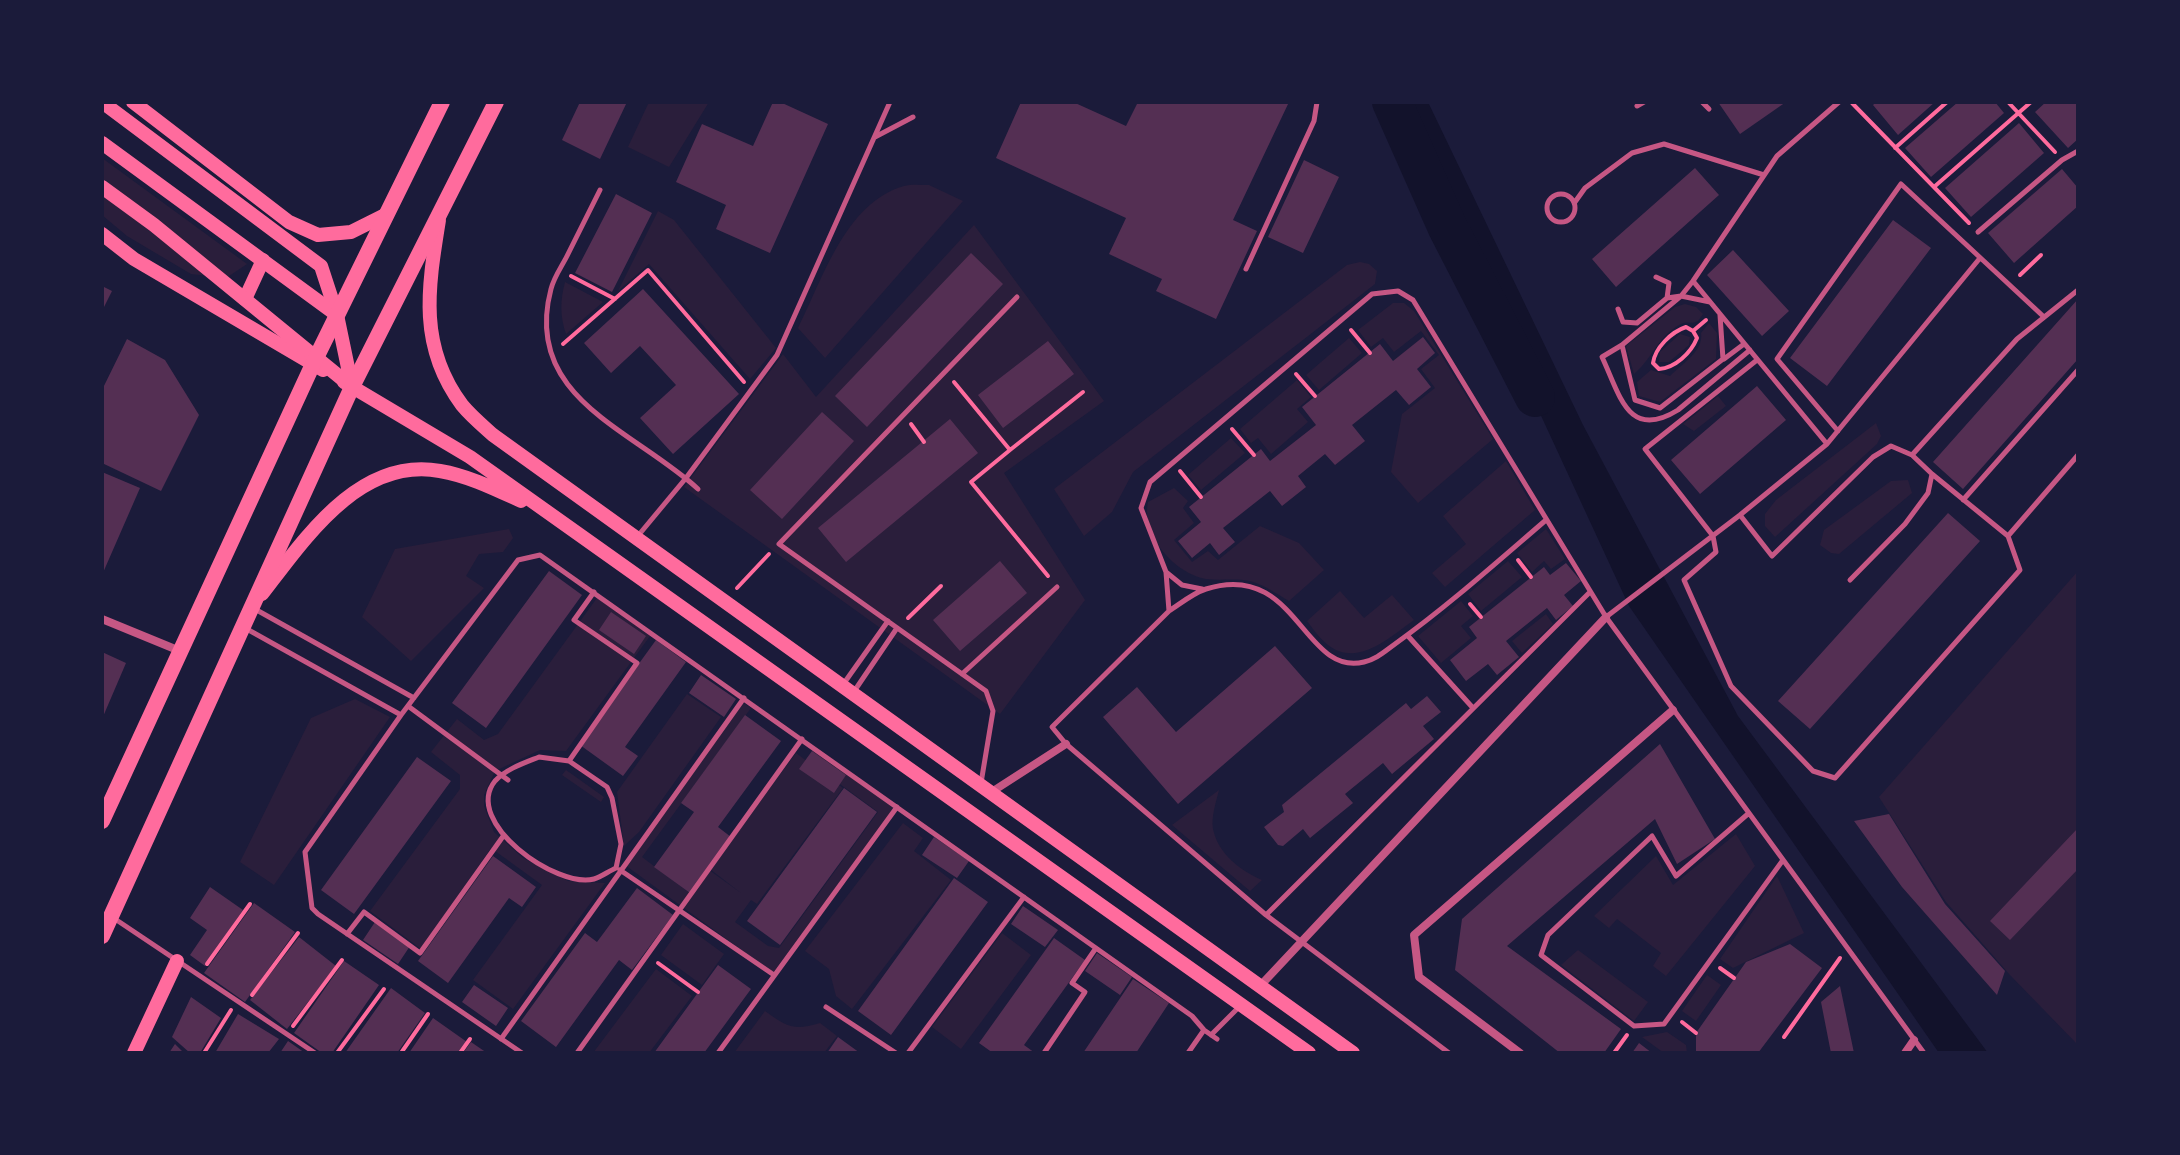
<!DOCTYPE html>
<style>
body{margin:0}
#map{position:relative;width:2180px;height:1155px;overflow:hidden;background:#1b1b3a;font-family:Cabin,sans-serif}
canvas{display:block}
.frame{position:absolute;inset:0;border:104px solid #1b1b3a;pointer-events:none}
</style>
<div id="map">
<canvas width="2180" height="1155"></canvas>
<div class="frame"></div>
</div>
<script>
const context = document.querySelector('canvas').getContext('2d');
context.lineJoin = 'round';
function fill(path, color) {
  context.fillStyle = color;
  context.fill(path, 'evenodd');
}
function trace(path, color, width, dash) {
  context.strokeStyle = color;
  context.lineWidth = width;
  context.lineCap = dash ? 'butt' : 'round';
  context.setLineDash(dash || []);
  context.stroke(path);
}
fill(new Path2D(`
 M649,102h60l-40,65 -41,-20z
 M102,158l145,106 -21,14 -35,-4 -64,-38 -25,-21z
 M929,185l34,16 -138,157 -27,-30c25,-49 47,-125 106,-142 7,-2 17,-1 25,-1z
 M658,211l16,9 102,128 -26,31 -101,-115 -31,27z
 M974,225l130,176 -100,72 81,127 -85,114 -316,-227 99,-133 33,43z
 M1360,262l9,2 8,7 -2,13 -242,188 -21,40 -28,24 -30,-47 293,-224z
 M565,282l38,20 -37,32c-6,-18 -6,-33 -1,-52z
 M1393,303h11l10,8 79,128 -75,64 -27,-31 11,-58 33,-26 -14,-19 18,-14 -18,-24 -27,21 -11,-14 -12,9 -13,-17z
 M1685,304l11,3 7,7 -5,7c-8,4 -11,-1 -19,4 -22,13 -27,34 -45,49l-8,-28 49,-39z
 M1709,323l8,10 -1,26 -56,43 -21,-6 -2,-14 14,-12 19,6c12,-12 34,-25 31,-43z
 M1680,334l10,3 -1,8 -20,17h-10l1,-10z
 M1349,338l13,15 -43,37 -13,-15z
 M1297,380l14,17 -14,12 11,13 -37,32 -13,-16 -7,5 -11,-14z
 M1718,396l8,10 -32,25 -11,-7z
 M1876,423l5,13 -4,8 -102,93 -10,-11v-12l11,-14z
 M1231,438l14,15 -44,37 -13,-15z
 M1506,461l29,49 -90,77 -13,-14 34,-29 -23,-28z
 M1908,480l4,13 -73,61 -8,-1 -11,-8 4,-15 67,-49z
 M1174,488l14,13 -5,7 11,15 -20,17 18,22 16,-11 10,9 42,-34 39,17 25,27 -35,31c-12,-7 -26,-17 -39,-20 -15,-3 -29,0 -44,-2 -32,-6 -65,-44 -58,-77z
 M509,529l4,9 -10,14 -24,2 -13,22 18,12 -73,73 -49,-44 33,-68z
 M1546,529l19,30 -14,10 -7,-8 -12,11 -15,-19z
 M1508,561l14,16 -41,34 -13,-17z
 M2078,571v474l-68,-70 -64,-73 -67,-105z
 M1340,591l24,27 28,-23 22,25c-24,17 -56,48 -86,25 -8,-6 -15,-16 -21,-24z
 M597,598l53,38 -84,115 -26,-1 -45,21 -11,24v11l10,26 29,26 45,23 37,2 -92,126 -40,-29 69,-95 -51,-37 -70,101 -51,-38 90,-122v-14l-29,-23 26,-33 27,21 14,-6z
 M1461,601l12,15 -12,10 10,12 -30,25 -23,-27z
 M1546,614l7,10 -31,29 -10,-12z
 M687,694l34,23 -82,115 -15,14 -7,-54z
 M355,699l35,18 -116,168 -34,-23 71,-144z
 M742,702l9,6 -109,149 49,37 18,-24 32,23 -31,-24 86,-116 47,35 -86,116 -6,-4 -16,22 33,24 11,2 99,-136 -71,-52 7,-10 80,58 -121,165 -148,-108z
 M566,770l38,27 -3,5 -39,-27z
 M1219,790c-3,12 -8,27 -6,39 5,25 28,42 49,51l-12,11 -78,-66z
 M903,823l20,15 -9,13 37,29 -99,129 -16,-13 -7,-27 -24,-18z
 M1736,834l19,32 -89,110 -13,-10 8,-13 -44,-34 -8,9 -15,-12 62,-60 17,29z
 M1777,876l27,57 -71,35 -13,-9z
 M683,924l41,30 -22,31 -41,-30z
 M1002,933l29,22 -70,94 -29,-22z
 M1578,950l70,52 -14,19 -73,-56z
 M656,969l36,27 -43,57h-56z
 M1707,975l14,10 -25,36 -14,-10z
 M765,1011c22,16 29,20 55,12l17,13 -13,17h-90z
 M1667,1032l19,13 1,8h-23l-22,-16z`), '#2a1e3b');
fill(new Path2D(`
 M1396,102h32l155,323 155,291 250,337h-49l-310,-447z`), '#12122b');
trace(new Path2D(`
 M1392,102l55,124 88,171`), '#12122b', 40);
fill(new Path2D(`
 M580,102h47l-27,57 -38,-19z
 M773,102h7l48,22 -58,129 -54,-24 10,-24 -50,-23 26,-58 51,22z
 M1021,102h52l53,24 12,-24h151l-56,118 24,11 -41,88 -60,-28 6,-12 -53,-25 17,-36 -130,-60z
 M1718,102h68l-46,32z
 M1876,102h59l-37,33 -25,-30z
 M1958,102h37l9,11 -73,64 -26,-29z
 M2046,102h32v37l-10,9 -33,-36z
 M2019,123l25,30 -73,64 -26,-29z
 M1304,160l35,17 -36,76 -35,-16z
 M1695,168l24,27 -103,92 -24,-28z
 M2062,169l16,19v18l-64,57 -26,-30z
 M616,194l36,19 -40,79 -37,-19z
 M1893,220l38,28 -104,138 -37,-28z
 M1733,250l56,61 -27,25 -55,-61z
 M971,253l32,31 -136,143 -32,-31z
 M102,286l10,5 -10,20z
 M643,289l96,105 -66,60 -33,-36 36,-33 -36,-39 -29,27 -27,-30z
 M2078,299v60l-115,130 -30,-27z
 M1423,337l12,16 -18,16 14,18 -22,18 -13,-15 -44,35 13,16 -30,24 -10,-11 -27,22 8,11 -24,19 -12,-15 -47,37 12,14 -16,13 -9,-12 -18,15 -14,-17 23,-19 -12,-15 72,-58 9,12 46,-36 -14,-18 78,-63 13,17z
 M127,339l38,21 34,55 -38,76 -59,-28v-73z
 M1048,341l26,33 -71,54 -25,-33z
 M1757,386l29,34 -86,74 -29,-34z
 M822,412l32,29 -72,78 -32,-29z
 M950,419l28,34 -132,109 -28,-34z
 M102,472l38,16 -38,87z
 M1948,513l32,28 -170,188 -32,-28z
 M1000,561l27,32 -67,58 -27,-31z
 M1566,563l15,18 -17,14 9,11 -17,14 -9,-12 -41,33 13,16 -22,18 -9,-11 -22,17 -16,-21 27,-22 -8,-11 75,-60 6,8z
 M549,571l33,24 -96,133 -34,-25z
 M611,612l35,24 -12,18 -35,-24z
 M656,640l30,22 -61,85 13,9 -15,20 -43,-31z
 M1275,646l37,42 -134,116 -75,-87 34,-30 39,45z
 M102,652l24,11 -24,56z
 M701,675l35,24 -12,18 -35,-24z
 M1427,696l14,16 -18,14 11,13 -42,35 -9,-11 -38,31 8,9 -43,35 -7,-9 -20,17 -5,-1 -14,-18 20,-15 -2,-7 124,-102 5,6z
 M745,715l36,26 -63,86 13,10 -41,56 -36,-26 40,-55 -13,-9z
 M1660,744l55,95 -38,25 -22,-45 -148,127 114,83 -17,24h-44l-105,-83 7,-51z
 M812,751l34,24 -12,18 -35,-24z
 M417,757l34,24 -97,133 -33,-24z
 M844,788l33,24 -97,133 -33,-24z
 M1889,814l56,90 60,67 -8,24 -95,-108 -48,-66z
 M2078,828v41l-68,71 -20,-19z
 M934,837l35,24 -12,17 -35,-23z
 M493,856l43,31 -14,20 -13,-9 -61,85 -30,-22z
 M954,878l34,24 -97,133 -33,-24z
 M210,887l33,23 -38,56 -15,-11 17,-25 -17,-12z
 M637,888l36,27 -41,55 -13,-10 -63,87 -35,-26 64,-88 12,9z
 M254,903l41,29 -50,70 -41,-29z
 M1023,906l35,24 -13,17 -34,-23z
 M375,922l35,24 -12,18 -35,-24z
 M299,937l37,29 -49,63 -37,-29z
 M1054,938l31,22 -61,85 11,8h-42l-14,-10z
 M1790,944l32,24 -64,85h-62v-20l50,-71z
 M1097,953l35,24 -12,18 -35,-24z
 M344,961l35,24 -47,68h-10l-28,-20z
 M718,965l33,24 -47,64h-50z
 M1133,979l36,24 -33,50h-53z
 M474,985l34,23 -12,18 -34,-24z
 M1840,986l14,67h-23l-10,-51z
 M391,988l34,25 -28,40h-52z
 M191,997l30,21 -21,35h-10l-18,-16z
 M238,1014l41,25 -11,14h-53z
 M433,1018l34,24 -7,11h-51z
 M838,1037l22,16h-33z
 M288,1041l17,12h-25z
 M471,1042l16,11h-24z
 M1639,1043l13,10h-20z
 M175,1044l9,9h-15z`), '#542f53');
trace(new Path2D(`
 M2008,102l47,50
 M1852,103l117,120
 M1895,148l52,-46
 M1934,187l97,-85
 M2020,275l21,-20
 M571,276l44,23
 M1351,330l19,23
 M1693,331l-7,-4c-15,5 -31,21 -33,36l6,6c16,-1 32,-16 38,-31l-4,-7 13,-11
 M563,344l85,-74 96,112
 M1296,374l19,22
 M954,382l56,68 -39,32 77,94
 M911,424l13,18
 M1232,429l22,26
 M1010,450l73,-58
 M1180,471l21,26
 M1518,560l13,17
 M737,588l32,-34
 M1470,604l11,13
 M908,618l33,-32
 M658,963l40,29
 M207,964l43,-60
 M1720,968l14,10
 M252,995l46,-62
 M1682,1022l14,11
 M293,1026l49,-66
 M1784,1037l56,-79
 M204,1053l27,-43
 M337,1053l47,-64
 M401,1053l27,-39
 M460,1053l10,-14
 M1614,1053l13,-18`), '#ff6b9d', 4);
trace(new Path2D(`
 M1702,102l7,7
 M1637,106l7,-4
 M875,137l38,-20
 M600,190c-11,22 -22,44 -33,66 -5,10 -13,21 -16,33 -29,109 83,141 147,200
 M1547 208a14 14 0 1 1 28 0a14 14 0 1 1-28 0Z
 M1575,202l10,-14 47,-35 32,-9 100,31
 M1978,232l84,-72 16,-9
 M1246,269l68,-148 3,-19
 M1667,298l14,-2 12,-15
 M1710,302l-29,-6 -59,49 13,55 25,8 63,-49 -3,-44
 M1618,309l5,13 14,1 30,-25 2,-15 -13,-6
 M1622,345l-20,12c18,38 26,84 76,53l72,-60
 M1724,359l20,-15
 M1757,360l-112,89 68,87 3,16 -32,28 47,106 82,85 22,7 185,-208 -12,-34
 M1838,431l-61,-72 124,-175 143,133
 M1827,444l153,-186
 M1932,474l76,62 70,-81
 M1963,500l115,-130
 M1740,515l32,41 101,-99 18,-11 21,9 105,-116 61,-49
 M637,537l49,-59 91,-123 113,-253
 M1166,572l16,13 20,4
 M1850,580l55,-56 23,-31 4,-19 -20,-19
 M253,608l161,90
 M1169,611c11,-7 24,-18 37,-22 91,-29 97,88 158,73 13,-3 21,-11 31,-18 53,-38 102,-82 151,-124
 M1606,617l134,-102 87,-71 -134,-163 84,-125 62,-54
 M245,628l156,87
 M1408,636l65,72
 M962,674l95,-87
 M842,686l46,-65
 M853,693l44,-65
 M408,706l100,74
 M539,757l30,4 38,26 5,11 9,46 -5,24c-7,3 -15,9 -22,11 -37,10 -132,-57 -99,-98 11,-12 29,-18 44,-24z
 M569,761l68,-98 -63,-43 20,-28
 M981,783l12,-72 -7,-20 -207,-147 238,-247
 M1749,813l-73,63 -24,-40 -104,99 -7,20 93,71 30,-2 119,-164
 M620,870l154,105
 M1266,915l324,-323
 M112,917l203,136
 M347,934l17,-22 56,41 84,-118
 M826,1007l70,46
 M1211,1035l30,-30
 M501,1039l243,-341
 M522,1053l-204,-139 -6,-6 -7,-56 96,-137 117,-155 22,-5 652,461 12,14 13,9
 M577,1053l225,-314
 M718,1053l179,-246
 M908,1053l116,-156
 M1044,1053l41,-61 -13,-9 24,-35
 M1188,1053l16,-23
 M1449,1053l-183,-138 -200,-171 -14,-17 117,-116 -3,-39 -25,-64 9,-26 222,-188 26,-3 15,9 193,317 318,436`), '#c65784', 5);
trace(new Path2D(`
 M102,619l78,32
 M990,793l76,-49
 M1260,986l346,-369
 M1520,1053l-101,-76 -5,-42 259,-225
 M1905,1053l9,-13`), '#c65784', 8);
trace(new Path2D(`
 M102,102l219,164 16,49
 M439,220c-11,68 -21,126 23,185 9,11 21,21 31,30l860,618
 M102,234l32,25 189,111
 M245,299l18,-39
 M344,382l126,75 839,596
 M262,594c42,-54 97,-138 178,-123 29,5 55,18 81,30
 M134,1053l43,-92`), '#ff6b9d', 14);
trace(new Path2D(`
 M133,102l156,120 29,13 33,-3 36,-18
 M102,143l235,172 15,72
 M102,187l52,38 198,162`), '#ff6b9d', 14);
trace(new Path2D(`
 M102,821l211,-457 129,-262
 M102,936l250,-549 144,-285`), '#ff6b9d', 16);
</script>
